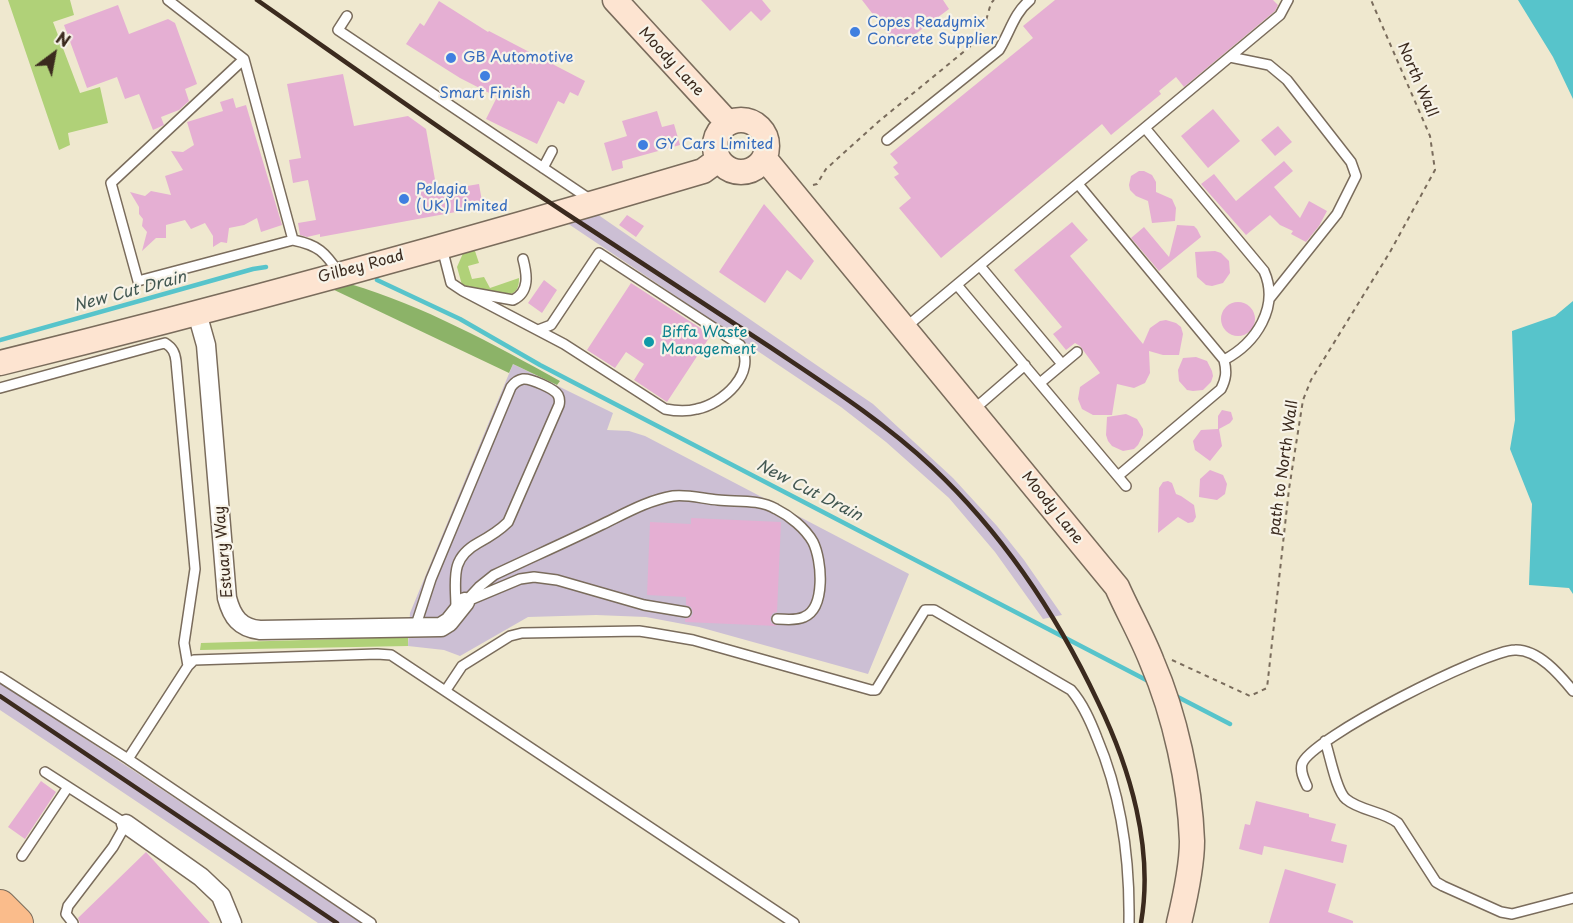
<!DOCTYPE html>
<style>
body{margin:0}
#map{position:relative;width:1573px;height:923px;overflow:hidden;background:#efe8cf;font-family:"Playpen Sans",sans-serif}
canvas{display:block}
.north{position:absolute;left:24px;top:24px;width:60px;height:60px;-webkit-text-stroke:4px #f7f3e8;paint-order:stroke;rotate:32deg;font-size:16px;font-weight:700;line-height:24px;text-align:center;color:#3b2a1e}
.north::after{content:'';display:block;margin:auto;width:21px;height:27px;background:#3b2a1e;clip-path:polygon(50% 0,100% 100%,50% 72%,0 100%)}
</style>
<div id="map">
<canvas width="1573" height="923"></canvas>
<div class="north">N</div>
</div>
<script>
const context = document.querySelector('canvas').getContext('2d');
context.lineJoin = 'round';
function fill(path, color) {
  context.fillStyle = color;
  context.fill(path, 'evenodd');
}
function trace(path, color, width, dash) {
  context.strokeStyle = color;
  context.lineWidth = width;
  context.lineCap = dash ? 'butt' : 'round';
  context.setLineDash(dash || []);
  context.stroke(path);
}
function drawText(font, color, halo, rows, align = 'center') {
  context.font = font + ' "Playpen Sans",sans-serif';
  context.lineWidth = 4.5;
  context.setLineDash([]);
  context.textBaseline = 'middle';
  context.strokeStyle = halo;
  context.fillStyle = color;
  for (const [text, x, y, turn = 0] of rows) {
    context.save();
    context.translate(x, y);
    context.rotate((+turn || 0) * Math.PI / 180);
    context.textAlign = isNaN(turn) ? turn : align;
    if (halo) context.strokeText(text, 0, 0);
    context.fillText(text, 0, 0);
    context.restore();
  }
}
fill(new Path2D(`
 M594,212l279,192 80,74 44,48 27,34 38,55 -19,4 -48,-67 -46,-54 -63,-56 -45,-35 -274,-184z
 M513,364l100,49 -6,17 22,1 16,5 264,138 -41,100 -169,-47 -53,-10 -50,-2 -68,2 -68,39 -16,-6 -36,-4 2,-33z
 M0,682l244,162 119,79h-45l-318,-213z`), '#ccbfd4');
fill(new Path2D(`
 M8,0h62l4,15 -21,7 27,71 20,-6 8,36 -40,10 2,12 -11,5z
 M474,248l5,15 -11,3 4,13 12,-2 6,11 29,-10c0,7 -1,13 -8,16 -8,3 -41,-5 -49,-9l-5,-18 7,-16z
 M408,637v9l-208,4 1,-7z`), '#b0d178');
fill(new Path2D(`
 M350,284c74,22 143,60 210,97l-3,4 -44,-21 -4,9 -179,-85z`), '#8cb368');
fill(new Path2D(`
 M1518,0h55v99l-20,-42z
 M1573,301v293l-4,-6 -40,-3 3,-81 -22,-55 5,-29 -3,-89 43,-15z`), '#57c4cb');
trace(new Path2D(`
 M377,280l83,39 80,46 612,318
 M0,340l253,-71 13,-2
 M1172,694l58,30`), '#57c4cb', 4.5);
fill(new Path2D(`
 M701,0h61l9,11 -10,10 -10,-10 -21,20z
 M862,0h81l6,9 -51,38z
 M1055,0h218l5,5 -3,6 -91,76 -8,-10 -17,14 2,3 -50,41 -9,-11 -161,134 -42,-50 12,-10 -17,-21 5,-3 -6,-7 5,-4 -8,-9 143,-116 -10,-12z
 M439,1l49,31 1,-1 96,50 -7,15 -8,-4 -6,12 -6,-3 -21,43 -51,-25 11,-22 -37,-19 -54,-34 14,-21 4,3z
 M118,5l11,29 39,-15 7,4 21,58 1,3 -12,5 4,12 -10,9 -18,7 3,8 -11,5 -14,-36 -14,5 -8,-22 -30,11 -23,-63z
 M343,74l11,52 54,-10 18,13 11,62 42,-7 4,23 -163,30v-3l-13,3 -7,-2 -2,-12 18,-3 -8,-40 -15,3 -4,-23 12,-2 -14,-74z
 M233,98l3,10 10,-3 36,120 -21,7 -4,-14 -13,7 -15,3 -2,15 -6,-1 -8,5v-11l-8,-13 -14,6 -6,-9 -19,5v13h-10l-14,13 5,-19 -5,-6 1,-7 -4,-5v-7l-9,-15 15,4 6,-5 20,4 -6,-19 18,-6 -12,-19 12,1 11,-7 -7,-23 36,-11 -3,-9z
 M1213,109l27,32 -32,27 -27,-32z
 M657,111l5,16 12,-3 6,21 -58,16 1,7 -11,3 -8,-28 23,-7 -5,-15z
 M1278,126l14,16 -17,14 -14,-16z
 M1284,161l9,10 -19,16 26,31 9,-17 18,10 -8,15 -13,16 -15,-8 2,-3 -13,-6 -10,-10 -24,20 -45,-51 13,-10 22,27z
 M1139,171h5l8,4 4,7v10l16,7 4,9 -1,13 -23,2 -4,-22 -12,-5 -6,-6 -1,-5 2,-9z
 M764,204l50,57 -13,19 -14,-10 -22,33 -46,-31z
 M627,215l17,11 -8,11 -17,-12z
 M1072,222l16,18 -18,16 73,88 7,-16 10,-7 6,-1 10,3 5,4 2,7 -4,21h-16l-14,-4 1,22 -5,10 -11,5 -17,-4 -5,31h-19l-11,-6 -4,-10 2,-12 20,-14 -20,-27 -5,-3 -9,7 -13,-16 9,-7 -48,-57z
 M1177,225l17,1 3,3 4,8 -42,34 -28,-33 13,-11 25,30z
 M1215,251l6,2 8,8 1,12 -7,10 -11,3 -6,-1 -9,-8 -2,-25z
 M544,280l13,10 -15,23 -14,-10z
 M631,283l80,52 -44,67 -33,-22 10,-16 -18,-12 -11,16 -28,-18z
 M1221 319a17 17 0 1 1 34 0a17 17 0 1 1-34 0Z
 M1196,357l11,4 5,10 1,5 -2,6 -8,8 -10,1 -6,-1 -8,-9 -1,-11 5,-12z
 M1222,410l9,2 2,7 -3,4 -11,6 3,17 -12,15 -15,-11 -2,-9 8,-11 17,-1v-13z
 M1126,414l11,5 6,10v6l-5,10 -4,4 -11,2 -11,-5 -4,-5 -2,-6 1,-18z
 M1210,470l13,5 4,9 -2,10 -8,6 -18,-3 1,-18z
 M1168,481l4,2 4,11 5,2 13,9 2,12 -3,5 -5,1 -10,-6 -20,16 1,-45 4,-6z
 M691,518l90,4 -4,90 -4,1 -3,5 1,5 6,3 -92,-4v-3l6,-2 2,-4 -2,-6 -5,-2v-8l-39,-2 3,-73 41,2z
 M41,781l15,11 -31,47 -17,-12z
 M1256,801l53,13v3l27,7 -5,17 16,4 -4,18 -79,-17 -2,9 -23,-6 6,-25 5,1z
 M146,852l64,71h-130l-2,-5z
 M1285,869l51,15 -8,28 25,9v2h-84z`), '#e5afd3');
const lane = new Path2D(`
 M168,0l76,59 49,181
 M347,16l-9,14 250,168 1,3
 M1230,57l39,8 18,15 64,82 5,14 -19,38 -67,84
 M244,59l-133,124 27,98 155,-41c25,5 32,12 46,33
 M887,140l112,-90c11,-18 15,-37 31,-50
 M543,168l9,-17
 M1078,184l146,176
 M442,248l9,35 12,8 50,9c17,-8 14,-26 10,-41
 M980,266l82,98
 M957,285l169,201
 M463,291l101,53 101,65c10,2 21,3 32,0 25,-5 61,-36 43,-64l-141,-92 -48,72 -13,5
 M906,327l374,-312 8,-15
 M1040,383l37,-31
 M0,388l157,-43 8,-2c8,5 10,10 11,18l19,208 -11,74 4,23
 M972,411l53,-46
 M1118,476l103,-87c5,-10 6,-17 3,-29 32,-17 56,-53 40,-89l-119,-143
 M686,612l-42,-7 -87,-25 -23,-3 -14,2 -55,23 14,-15 15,-12c36,-17 72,-33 107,-50 23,-11 47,-25 72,-29 14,-2 31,3 45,4 19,2 41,-1 58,9 14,7 29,19 37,33 9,18 13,66 -9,75 -9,4 -18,2 -27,2
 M415,628l16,-49 80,-192c3,-4 6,-7 12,-8 7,-1 32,10 35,16 2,4 2,6 1,10l-51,117c-9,9 -19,15 -30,21 -29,16 -22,37 -22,66
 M0,677l128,82
 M446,690l16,-24 48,-30 12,-3 117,-2 13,2 41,7 178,50h5l49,-80h9l137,80c12,14 19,30 26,48 25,59 33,121 32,185
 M1325,741c5,14 11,50 21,58 14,12 37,12 52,24l38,59 7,4 58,26 11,2 61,-16
 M45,772l81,52 -13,23 -45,59 -2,8 7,9
 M1307,786c-3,-7 -7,-14 -5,-22 7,-25 184,-114 213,-114 23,-1 45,25 58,41
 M22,856l46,-69
 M371,923l-243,-164 60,-93 6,-6 183,-6 14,1 403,268`);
const street = new Path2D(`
 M197,313l9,32 21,253c5,19 13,30 33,32l181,-3 8,-5 16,-20
 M126,824l75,53 20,19 11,27`);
const secondary = new Path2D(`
 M615,0l113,123
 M715 146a26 26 0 1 1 52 0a26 26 0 1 1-52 0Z
 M765,159l352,428c11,25 25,49 35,75 23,53 38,122 40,179 0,25 -7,57 -13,82
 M0,363c236,-58 471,-123 703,-192l15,-11`);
const highway = new Path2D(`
 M0,906l17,17`);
trace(lane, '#7a6c5c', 12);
trace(street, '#7a6c5c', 21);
trace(secondary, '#7a6c5c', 27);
trace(highway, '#7a6c5c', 34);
trace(new Path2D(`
 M742,109l22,14 10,19
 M706,144l3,-5 -1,-10
 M813,185l4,-1 9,-15 52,-47 94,-77 11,-14 8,-28 3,-3
 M1172,660l78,36 17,-8 22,-199 14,-89 8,-20 79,-128 45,-82 -5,-34 -59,-136`), '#7a6c5c', 2, [4.5, 4.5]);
trace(lane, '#fff', 9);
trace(street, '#fff', 18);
trace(secondary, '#fde4d1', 24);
trace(highway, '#fabc8b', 32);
trace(new Path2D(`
 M257,0c103,72 205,145 310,214 68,44 135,89 203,133 55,37 113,74 162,120 70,66 125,148 166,235 32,66 56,146 43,221
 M0,696l337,227`), '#3b2a1e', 4.5);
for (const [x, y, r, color] of [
 [855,32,6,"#3f7fe0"],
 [451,58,6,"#3f7fe0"],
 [485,76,6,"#3f7fe0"],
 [643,145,6,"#3f7fe0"],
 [404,199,6,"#3f7fe0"],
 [649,342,6,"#0f9aa8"]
]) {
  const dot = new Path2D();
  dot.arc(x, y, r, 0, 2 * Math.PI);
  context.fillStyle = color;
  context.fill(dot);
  trace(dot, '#f7f3e8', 2);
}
drawText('15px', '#366cbe', '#f7f3e8', [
 ["Copes Readymix",867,23],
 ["Concrete Supplier",867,40],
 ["GB Automotive",463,58],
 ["Smart Finish",485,94,"center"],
 ["GY Cars Limited",655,145],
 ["Pelagia",416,190],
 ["(UK) Limited",416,207]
], 'left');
drawText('15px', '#3b2a1e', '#f7f3e8', [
 ["Moody Lane",671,62,47],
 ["North Wall",1417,80,67],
 ["Gilbey Road",361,267,-15],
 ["path to North Wall",1284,468,-82],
 ["Moody Lane",1052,508,51],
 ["Estuary Way",224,552,-95]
]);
drawText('15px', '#0d838f', '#f7f3e8', [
 ["Biffa Waste",661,333],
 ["Management",661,350]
], 'left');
drawText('italic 16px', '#435852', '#f7f3e8', [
 ["New Cut Drain",130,292,-15],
 ["New Cut Drain",809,491,27]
]);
</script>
